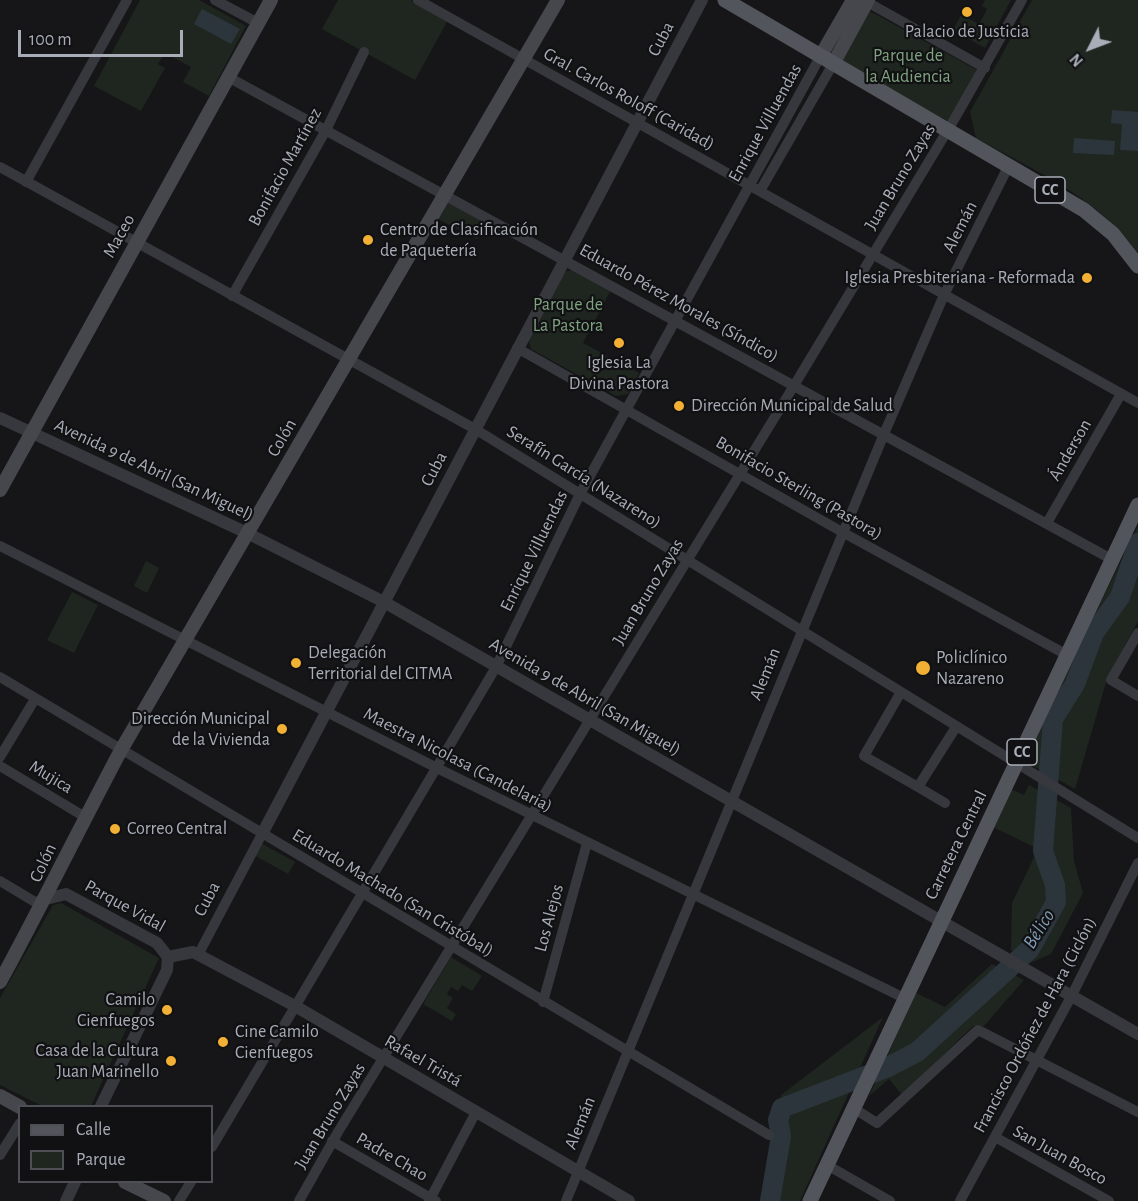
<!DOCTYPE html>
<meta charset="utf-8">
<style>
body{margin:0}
#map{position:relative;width:1138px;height:1201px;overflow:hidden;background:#161618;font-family:"Alegreya Sans",sans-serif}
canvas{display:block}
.legend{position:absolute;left:18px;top:1105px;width:195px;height:78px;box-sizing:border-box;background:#111113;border:2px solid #4d4f55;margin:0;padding:8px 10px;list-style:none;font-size:18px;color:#a8adb8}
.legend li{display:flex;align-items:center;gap:12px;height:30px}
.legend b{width:30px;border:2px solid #4d4f55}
.north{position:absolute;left:1060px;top:18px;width:60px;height:60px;-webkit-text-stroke:4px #111113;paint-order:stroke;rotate:228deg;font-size:16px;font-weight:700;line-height:24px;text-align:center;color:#a8adb8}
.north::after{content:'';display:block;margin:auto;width:21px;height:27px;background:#a8adb8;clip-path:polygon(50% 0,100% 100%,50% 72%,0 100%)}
.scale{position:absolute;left:18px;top:30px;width:165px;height:27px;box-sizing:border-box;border:3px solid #a8adb8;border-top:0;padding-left:8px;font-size:18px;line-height:21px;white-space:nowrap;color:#a8adb8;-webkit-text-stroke:4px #111113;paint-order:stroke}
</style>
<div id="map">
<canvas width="1138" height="1201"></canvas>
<ul class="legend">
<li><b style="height:8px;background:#53555c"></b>Calle</li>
<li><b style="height:16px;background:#1e261f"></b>Parque</li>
</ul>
<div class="north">N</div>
<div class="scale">100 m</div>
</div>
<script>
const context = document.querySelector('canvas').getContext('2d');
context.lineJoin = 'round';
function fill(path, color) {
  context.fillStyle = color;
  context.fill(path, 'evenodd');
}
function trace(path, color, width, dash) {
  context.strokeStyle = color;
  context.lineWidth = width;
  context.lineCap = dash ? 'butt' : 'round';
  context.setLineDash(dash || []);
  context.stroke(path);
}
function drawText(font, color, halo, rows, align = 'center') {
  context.font = font + ' "Alegreya Sans",sans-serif';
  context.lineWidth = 4.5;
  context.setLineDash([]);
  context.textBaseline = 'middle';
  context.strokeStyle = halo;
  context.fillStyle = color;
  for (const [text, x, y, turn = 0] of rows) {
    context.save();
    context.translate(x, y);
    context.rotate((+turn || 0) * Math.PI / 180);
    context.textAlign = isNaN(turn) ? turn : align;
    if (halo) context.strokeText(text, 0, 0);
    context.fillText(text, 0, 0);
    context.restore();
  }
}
fill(new Path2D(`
 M140,0h59l47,26 -37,70 -26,-14 8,-15 -26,-14 -7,11 7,4 -24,43 -47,-25z
 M338,0h73l37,20 -33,60 -93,-51z
 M985,0h26l-26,48 -32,-18 8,-15 18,9 8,-15 -5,-3z
 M1032,0h106v255c-38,-58 -104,-84 -162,-117l-6,-26z
 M868,10l109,60 -28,52 -111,-62z
 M448,200l39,20 -10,19 -39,-20z
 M576,269l36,19 -29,55 56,30 -11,21 -12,2 -85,-47 -3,-11 36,-66z
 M1138,526v95l-31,58 -32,110 -45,-25 -3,-11z
 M146,561l13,7 -12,25 -13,-7z
 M72,592l26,13 -24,48 -27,-13z
 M1029,785l42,23 3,53 9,32 -32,61 -21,9 -19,-13 1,-47 26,-54 -45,-22 18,-38 13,6z
 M261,843l34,19 -7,12 -34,-19z
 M61,903l98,55 -68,148h-49l-42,-21v-87l53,-93z
 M451,957l31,19 -10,15 -10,-6 -4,6 -7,-4 -4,7 6,4 -6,10 9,6 -4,7 -29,-17z
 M992,964l32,16 -40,46h-11l-71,69 -13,-16 -20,17 47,-103 29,14z
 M883,1017l-83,184h-39l20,-106z`), '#1e261f');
fill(new Path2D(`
 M202,9l38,20 -9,15 -37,-20z
 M1112,110l26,2v39l-18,-1 2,-26 -11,-1z
 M1074,138l41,3 -1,14 -41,-2z`), '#2c353c');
trace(new Path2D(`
 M770,1201l11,-65 -3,-16 4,-12 104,-40 31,-16 113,-103 26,-47 -1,-17 -12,-34 10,-132 22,-35 19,-51 26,-36 18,-54`), '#2c353c', 20);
trace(new Path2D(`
 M215,0l43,23
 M418,0l720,403
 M867,2l118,66
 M228,77l885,483
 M0,167l475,262 663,409
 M26,182l101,-182
 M760,191l73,-127
 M232,296l94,-166 38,-78
 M517,348l327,185 223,122
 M1047,523l74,-129
 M0,546l437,222 467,230
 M1138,633l-27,47 27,16
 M0,677l769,458
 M901,692l-37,64 54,31 38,-60
 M0,757l35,-58
 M0,766l85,51
 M918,787l27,16
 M0,881l35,21 11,-3
 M198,955l64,-121
 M543,1002l44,-159
 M853,1108l24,15 101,-93 160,82
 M995,1137l114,64
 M332,1141l104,60
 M212,1147l284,-480 84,-173 240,-437
 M0,1155l20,-32
 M827,1165l63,36
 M179,1201l12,-19
 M299,1201l39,-69 457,-748 160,-266 67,-118
 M429,1201l47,-89
 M566,1201l318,-767 60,-139 65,-130
 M960,1201l112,-206 66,-132`), '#37383d', 10);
trace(new Path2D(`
 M0,418l247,115 137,69 754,432
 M262,834l440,-834
 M46,899l20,-5 91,49 11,14 -1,13 -66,136
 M168,957l25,-5 102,54 334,195
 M66,1201l9,-19`), '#37383d', 12);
trace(new Path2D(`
 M820,57l33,-57
 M833,64l35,-64
 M0,490l271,-490
 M0,982c42,-77 80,-155 121,-232l437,-750
 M0,1096l20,11
 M125,1182l39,19`), '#45474d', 14);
trace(new Path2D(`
 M725,0l359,210 29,24 25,32
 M810,1201l328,-696`), '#53555c', 15);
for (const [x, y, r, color] of [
 [967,12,6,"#f2b134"],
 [368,240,6,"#f2b134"],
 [1087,278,6,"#f2b134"],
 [619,343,6,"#f2b134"],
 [679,406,6,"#f2b134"],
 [296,663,6,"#f2b134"],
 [923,668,8,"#f2b134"],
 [282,729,6,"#f2b134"],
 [115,829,6,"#f2b134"],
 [167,1010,6,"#f2b134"],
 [223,1042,6,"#f2b134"],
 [171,1061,6,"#f2b134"]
]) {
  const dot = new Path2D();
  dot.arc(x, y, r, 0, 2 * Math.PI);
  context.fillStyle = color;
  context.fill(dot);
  trace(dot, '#111113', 2);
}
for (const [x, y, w] of [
 [1050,190,30],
 [1022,752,30]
]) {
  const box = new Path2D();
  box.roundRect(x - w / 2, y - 13, w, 26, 4.5);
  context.fillStyle = '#111113';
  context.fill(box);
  trace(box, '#a8adb8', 1.5);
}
drawText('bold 16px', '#a8adb8', null, [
 ["CC",1050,190],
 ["CC",1022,752]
]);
drawText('18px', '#a8adb8', '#111113', [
 ["Palacio de Justicia",967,32,"center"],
 ["Centro de Clasificación",380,230],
 ["de Paquetería",380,251],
 ["Iglesia Presbiteriana - Reformada",1075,278,"right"],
 ["Iglesia La",619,363,"center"],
 ["Divina Pastora",619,384,"center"],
 ["Dirección Municipal de Salud",691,406],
 ["Delegación",308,653],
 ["Territorial del CITMA",308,674],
 ["Policlínico",936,658],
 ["Nazareno",936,679],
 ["Dirección Municipal",270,719,"right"],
 ["de la Vivienda",270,740,"right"],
 ["Correo Central",127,829],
 ["Camilo",155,1000,"right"],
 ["Cienfuegos",155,1021,"right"],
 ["Cine Camilo",235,1032],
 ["Cienfuegos",235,1053],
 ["Casa de la Cultura",159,1051,"right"],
 ["Juan Marinello",159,1072,"right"]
], 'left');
drawText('18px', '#a8adb8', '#111113', [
 ["Cuba",661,39,-62],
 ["Gral. Carlos Roloff (Caridad)",629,99,29],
 ["Enrique Villuendas",765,123,-61],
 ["Bonifacio Martínez",285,167,-61],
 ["Juan Bruno Zayas",900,177,-59],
 ["Alemán",960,227,-63],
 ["Maceo",119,236,-61],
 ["Eduardo Pérez Morales (Síndico)",679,303,29],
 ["Colón",282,438,-60],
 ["Ánderson",1070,450,-60],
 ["Cuba",434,469,-62],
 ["Avenida 9 de Abril (San Miguel)",154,470,25],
 ["Serafín García (Nazareno)",584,477,32],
 ["Bonifacio Sterling (Pastora)",799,488,30],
 ["Enrique Villuendas",534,551,-64],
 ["Juan Bruno Zayas",648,592,-59],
 ["Alemán",765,674,-68],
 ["Avenida 9 de Abril (San Miguel)",585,697,30],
 ["Maestra Nicolasa (Candelaria)",458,760,27],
 ["Mujica",51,777,31],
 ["Carretera Central",956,845,-64],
 ["Colón",43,863,-65],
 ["Eduardo Machado (San Cristóbal)",393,893,31],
 ["Cuba",207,899,-62],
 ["Parque Vidal",125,906,29],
 ["Los Alejos",549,918,-75],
 ["Francisco Ordóñez de Hara (Ciclón)",1035,1025,-62],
 ["Rafael Tristá",423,1061,30],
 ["Juan Bruno Zayas",330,1116,-59],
 ["Alemán",580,1123,-68],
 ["San Juan Bosco",1060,1155,29],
 ["Padre Chao",392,1157,30]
]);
drawText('18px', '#7fa381', '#111113', [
 ["Parque de",908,56],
 ["la Audiencia",908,77],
 ["Parque de",568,305],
 ["La Pastora",568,326]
]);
drawText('italic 20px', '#7f9bb3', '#111113', [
 ["Bélico",1039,929,-58]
]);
</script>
